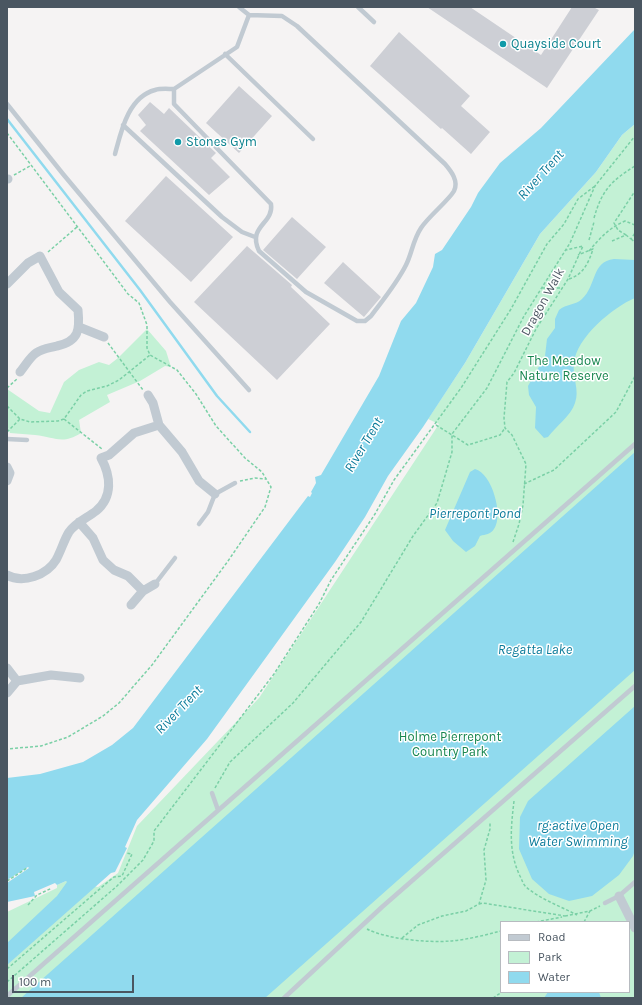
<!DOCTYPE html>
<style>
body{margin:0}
#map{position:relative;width:642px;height:1005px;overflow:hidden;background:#f5f3f3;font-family:Karla,sans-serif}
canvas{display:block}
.frame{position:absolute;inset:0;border:8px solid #4a5661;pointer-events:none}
.legend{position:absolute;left:500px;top:921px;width:130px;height:72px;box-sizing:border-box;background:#fff;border:1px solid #b7bbc0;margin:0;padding:5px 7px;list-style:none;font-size:12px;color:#4a5661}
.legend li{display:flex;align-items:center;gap:8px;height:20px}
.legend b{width:20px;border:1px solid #b7bbc0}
.scale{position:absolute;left:12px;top:975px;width:122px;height:18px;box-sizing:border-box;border:2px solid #4a5661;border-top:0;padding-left:5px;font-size:12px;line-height:14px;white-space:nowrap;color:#4a5661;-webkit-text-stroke:3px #fff;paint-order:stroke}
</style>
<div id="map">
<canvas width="642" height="1005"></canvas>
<div class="frame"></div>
<ul class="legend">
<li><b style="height:5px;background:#c1cad2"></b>Road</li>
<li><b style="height:11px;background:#c3f1d5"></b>Park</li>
<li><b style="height:11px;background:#90daee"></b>Water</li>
</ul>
<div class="scale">100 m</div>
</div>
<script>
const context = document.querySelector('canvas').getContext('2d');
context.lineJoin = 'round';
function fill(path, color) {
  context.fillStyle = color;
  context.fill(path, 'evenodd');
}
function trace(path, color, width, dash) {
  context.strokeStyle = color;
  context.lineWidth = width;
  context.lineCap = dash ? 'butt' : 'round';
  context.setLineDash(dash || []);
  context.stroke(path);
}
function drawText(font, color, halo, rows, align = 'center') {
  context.font = font + ' Karla,sans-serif';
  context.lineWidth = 3;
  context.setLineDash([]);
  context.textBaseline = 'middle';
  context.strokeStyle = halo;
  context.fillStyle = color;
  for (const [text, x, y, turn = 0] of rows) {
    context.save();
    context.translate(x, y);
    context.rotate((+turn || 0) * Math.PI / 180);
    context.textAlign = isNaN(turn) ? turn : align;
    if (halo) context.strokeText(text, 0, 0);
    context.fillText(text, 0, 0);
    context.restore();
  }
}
fill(new Path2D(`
 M635,124v874h-628v-86l50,-24v-3l9,-4 32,6 20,-14 19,-47 122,-128 180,-274 -11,-5 37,-56 75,-129 56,-62 26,-37zM501,922h128v70h-128z
 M147,329l19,22 5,16 -6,-1 -25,15 -33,14 3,7 -31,18 2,13c-19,12 -26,4 -46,2 -8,-1 -17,-1 -25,-2l-3,-8v-36l32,22 11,2 14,-31 15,-12 20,-8 10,3 9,-7z`), '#c3f1d5');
fill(new Path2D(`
 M635,29v95l-13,11 -26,37 -56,62 -75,129 -42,64 -35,49 -23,41 -30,45 -128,177 -70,81 -12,27 2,1 -12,24 -4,1 -104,92v-22l50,-47 10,-14 -1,-1 -9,4 -2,-2 -21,9 1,4 -28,6v-19l22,-15 -1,-1 -21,13v-102l33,-4 43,-12 29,-17 21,-17 175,-232 2,1 2,-4 -1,-1 5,-9 -1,-6 6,-2 58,-99 22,-55 15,-18 17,-36 2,-13 7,-4 29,-43 7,-14 22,-30 41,-35z
 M614,259l21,1v38c-22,9 -59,40 -61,65 -2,14 6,27 1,40 -4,13 -19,23 -27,34l-4,1 -9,-10 1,-21 -7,-12 -1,-9 17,-30 2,-17 8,-11v-9l4,-9c7,-6 17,-5 23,-11 15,-14 9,-37 32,-40z
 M635,452v218l-370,328h-244z
 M475,469c17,4 29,47 19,60 -4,6 -8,5 -14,7l-5,10 -9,6 -13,-11 -8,-11 25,-58z
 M635,706v144l-2,6 -14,19 -27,21 -23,5 -20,-7 -17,-15 -13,-30 1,-32 8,-16z
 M548,992h51l2,6h-57z`), '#90daee');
trace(new Path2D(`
 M7,119l133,171 77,106 33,36`), '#90daee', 2.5);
fill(new Path2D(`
 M427,7h43l71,48 31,-48h21l6,3 -52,78z
 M399,32l71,64 -9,10 29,26 -19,22 -29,-26 -1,1 -71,-63z
 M239,86l33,30 -33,37 -33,-30z
 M150,102l14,12 5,-6 47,45 -5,5 19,19 -21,18 -69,-64 6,-6 -8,-10z
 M166,176l67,61 -42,45 -66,-61z
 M292,217l34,30 -29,32 -34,-29z
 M247,246l45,39 -1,2 39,37 -53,56 -83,-78z
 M343,262l38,35 -17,20 -40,-34z`), '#cdcfd5');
trace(new Path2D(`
 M7,133l121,161 11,9 8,22v23l3,7 27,15 19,24 20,32 29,32 17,14 9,15 -6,20 -37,54 -76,104 -33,38 -16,13 -35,21 -27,9 -34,3
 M14,175l16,-9
 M594,218c8,-28 17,-37 41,-52
 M626,235l-8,-5 -4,-7 21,-32
 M631,239l4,3
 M589,240l5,-18
 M612,241l14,-6 5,4 4,-6
 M589,251c11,-13 20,-23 36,-30l10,4
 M48,252l29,-25
 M569,279c14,-4 20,-17 24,-30l-15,6
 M542,288h21
 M108,343l35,47
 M7,388l10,-9
 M7,406l13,13 10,3 28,-1 6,-2 17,-24 6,-4 20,-5 12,-6 31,-25
 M64,419l38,30
 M436,425l32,20 32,-10 5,-7
 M7,432l13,-13
 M240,481l15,-3 11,1
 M524,484l30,-14 62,-58 19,-36
 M513,542l6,-18 4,-19 3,-41 -14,-29 -7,-7 -1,-10 3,-36 7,-9 22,-44 32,-50 15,-33 -17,4
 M215,788l15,-26 63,-59 68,-81 52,-86 24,-33 15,-51v-18l35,-46 37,-72 46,-73 25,-57 40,-50
 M514,801c-3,26 -6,50 6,75 2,4 3,8 6,11 14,12 34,19 51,28
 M7,881l20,-13
 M479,904l4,-1 82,13
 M28,905l9,-10 15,-7
 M565,916l25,-5 10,-5
 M536,922l26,-5
 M584,922l6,-11
 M367,929c19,10 62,14 83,12 16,-1 35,-6 51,-10
 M402,938l16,-13 24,-9 24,-5 13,-7 7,-24 -2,-30 6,-21v-7
 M7,969l102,-88 5,-4 8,-1 10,-22 -6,-1
 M7,982l110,-96 26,-26 11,-19v-10l120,-157 45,-70 12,-24 44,-66 19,-34 67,-92 50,-79 36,-65 17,-20 14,-25 17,-13
 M493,998l9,-6`), '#7ad0a6', 1.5, [3, 2]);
trace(new Path2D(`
 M239,7l10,8 -12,32 -63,42v15l97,100c3,20 -24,22 -12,47l47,41 51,29h8l6,-5c12,-16 26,-33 35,-51 6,-12 7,-25 15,-37 7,-11 28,-28 33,-37 5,-10 -3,-20 -9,-27l-148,-138 -15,-10 -33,-1
 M358,7l16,15
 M225,54l88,85
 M7,104l56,70 107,128 79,88
 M123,125l99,92 20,15 13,5
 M115,154c6,-22 13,-57 40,-64 6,-2 13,-1 19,-1
 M7,439l20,1
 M199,524l9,-12 7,-18 20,-11
 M155,584l20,-26
 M212,793l6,17
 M605,903l14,-7 16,-14
 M7,996l628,-552
 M284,998l98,-91 253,-221`), '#c1cad2', 4.5);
trace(new Path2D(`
 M7,179h1
 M7,284l21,-21 12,-7 19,36 19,18c2,20 1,31 -21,36 -7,2 -14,2 -21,7 -6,4 -11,13 -16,19
 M79,327l25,10
 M148,395l5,8 6,22
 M7,467l3,6 -3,8
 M79,522l14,16 10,22 11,10 14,6 15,15
 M7,575c16,9 40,0 49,-15 5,-9 8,-20 13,-28 7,-10 18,-14 27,-21 17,-14 15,-35 5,-53l8,-3 25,-22 25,-8 23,27 17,29 16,13
 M131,605l12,-14 12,-7
 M7,668l10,13
 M7,693l10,-12 34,-6 29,3
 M619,896l16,32`), '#c1cad2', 9);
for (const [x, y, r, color] of [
 [503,44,4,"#0f9aa8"],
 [178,142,4,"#0f9aa8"]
]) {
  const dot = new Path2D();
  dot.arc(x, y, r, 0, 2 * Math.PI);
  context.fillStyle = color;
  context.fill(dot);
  trace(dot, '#fff', 1.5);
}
drawText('13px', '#0d838f', '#fff', [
 ["Quayside Court",511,44],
 ["Stones Gym",186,142]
], 'left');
drawText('13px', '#4a5661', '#fff', [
 ["Dragon Walk",543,302,-61]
]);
drawText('13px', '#17864f', '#fff', [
 ["The Meadow",564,361],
 ["Nature Reserve",564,376],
 ["Holme Pierrepont",450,737],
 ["Country Park",450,752]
]);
drawText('italic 14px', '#0c7c9b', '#fff', [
 ["River Trent",541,175,-48],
 ["River Trent",364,445,-59],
 ["Pierrepont Pond",475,514],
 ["Regatta Lake",535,650],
 ["River Trent",179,710,-46],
 ["rg:active Open",578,826],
 ["Water Swimming",578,842]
]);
</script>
